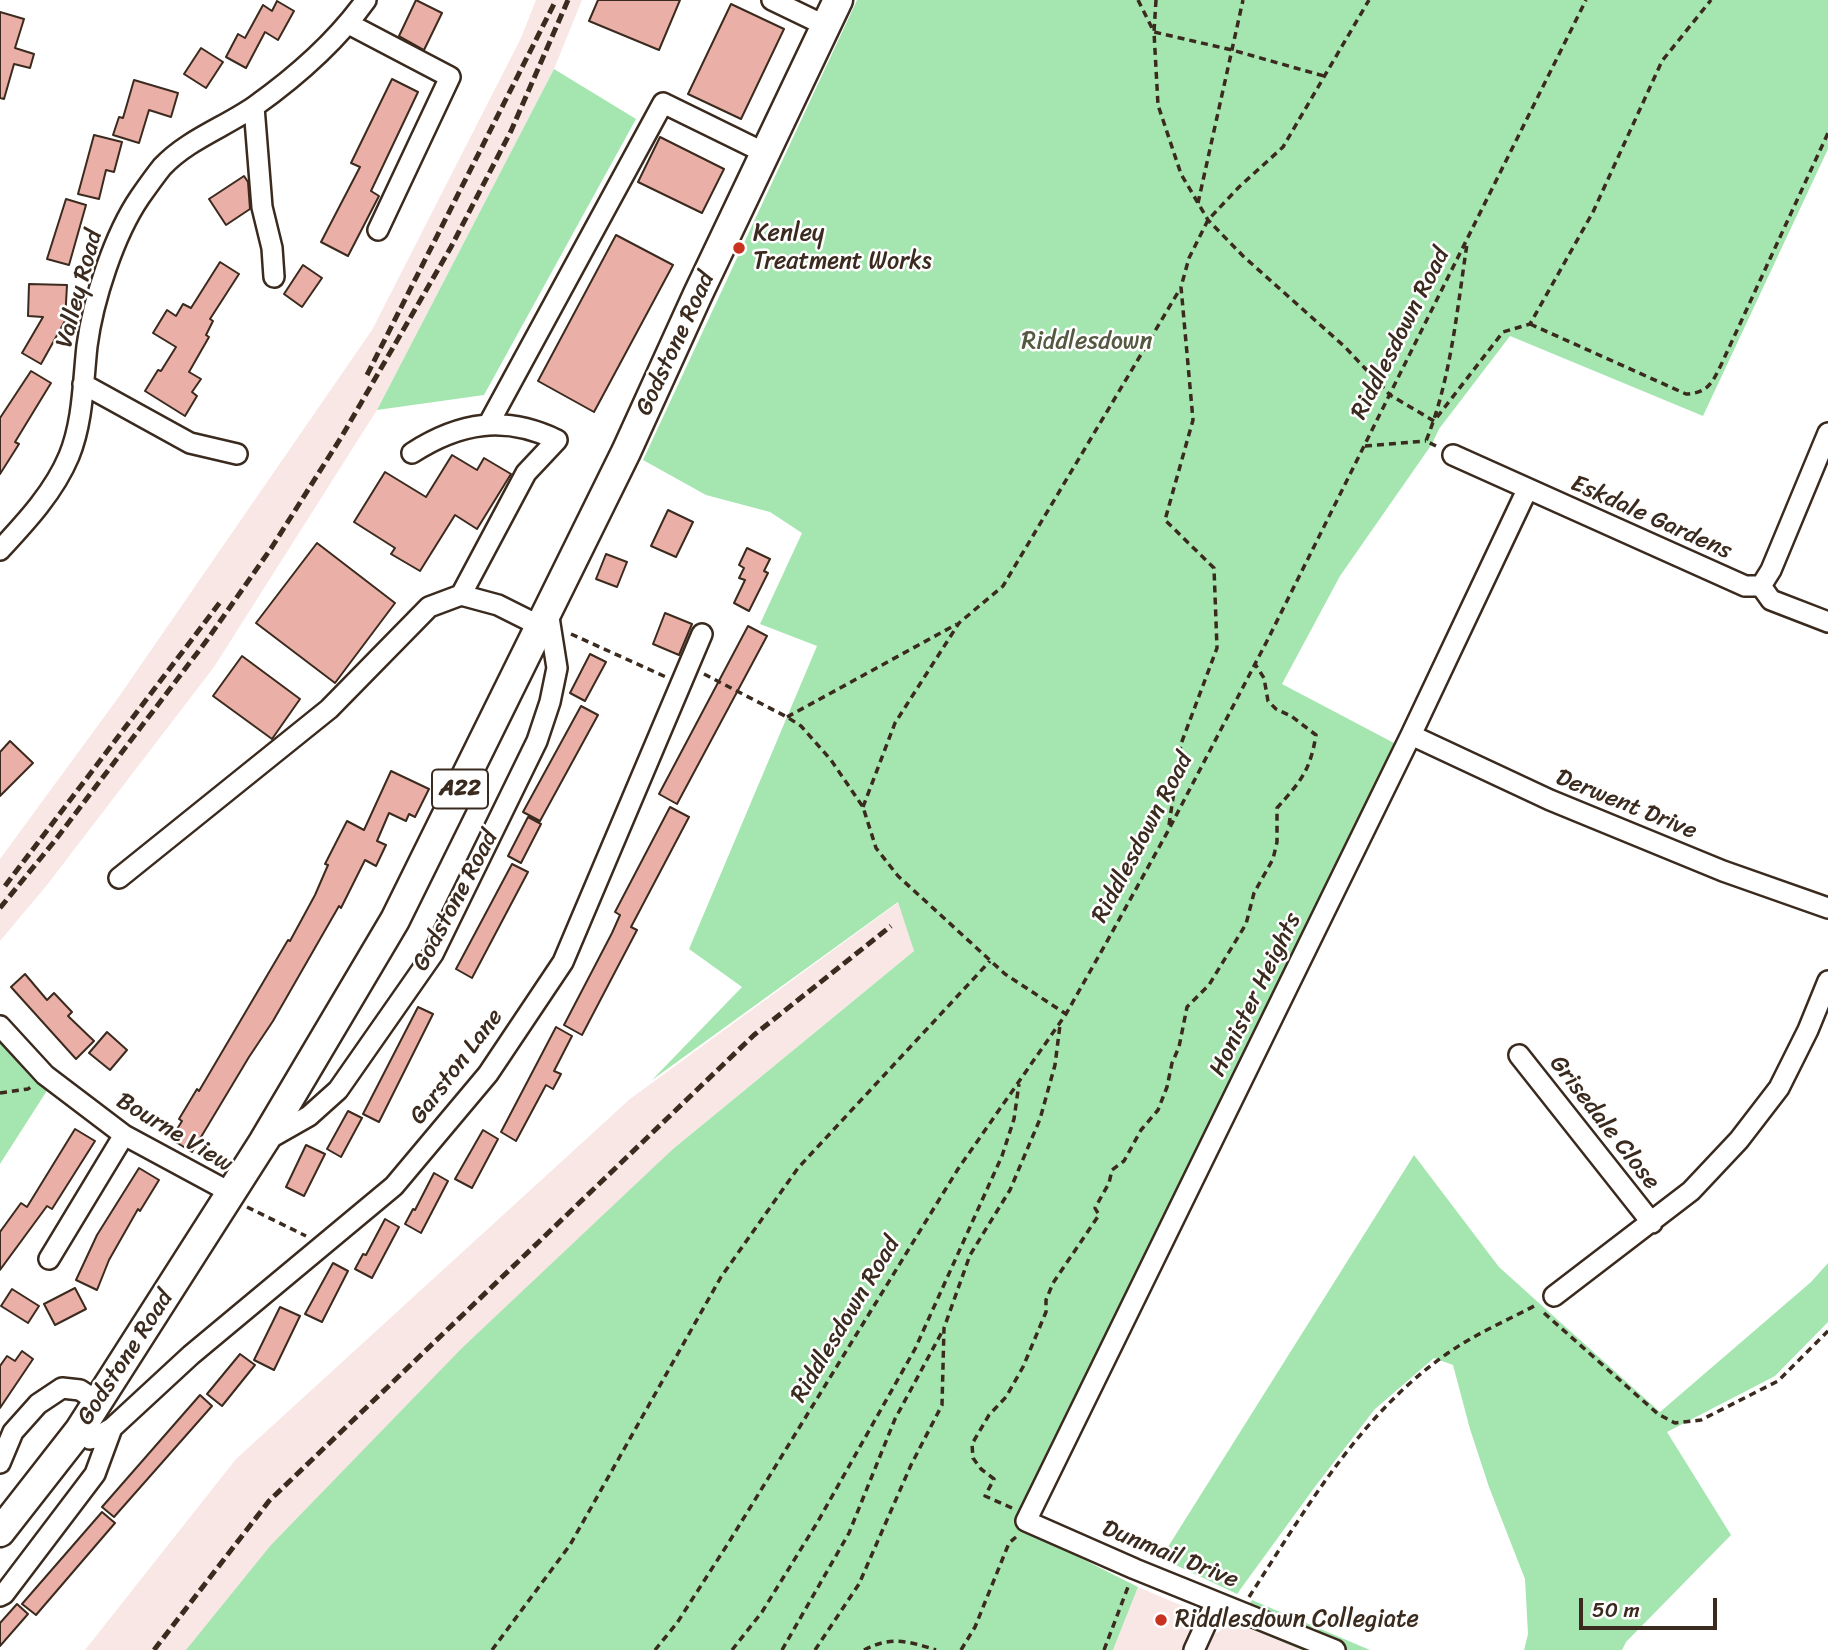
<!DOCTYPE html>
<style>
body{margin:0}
#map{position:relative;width:1828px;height:1650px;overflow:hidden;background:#fff;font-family:Sriracha,sans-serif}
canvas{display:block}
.scale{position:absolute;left:1579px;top:1598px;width:138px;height:32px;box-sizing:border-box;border:4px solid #3b2a1e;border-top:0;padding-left:9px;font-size:21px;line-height:24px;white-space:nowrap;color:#3b2a1e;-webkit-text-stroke:5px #fff;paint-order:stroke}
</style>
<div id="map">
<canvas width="1828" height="1650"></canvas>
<div class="scale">50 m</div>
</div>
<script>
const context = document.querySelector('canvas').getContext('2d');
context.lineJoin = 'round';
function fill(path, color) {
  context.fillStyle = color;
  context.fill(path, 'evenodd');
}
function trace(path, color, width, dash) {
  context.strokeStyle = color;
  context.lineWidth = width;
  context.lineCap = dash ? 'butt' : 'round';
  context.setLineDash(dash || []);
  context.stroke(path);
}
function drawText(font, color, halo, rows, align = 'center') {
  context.font = font + ' Sriracha,sans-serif';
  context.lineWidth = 5;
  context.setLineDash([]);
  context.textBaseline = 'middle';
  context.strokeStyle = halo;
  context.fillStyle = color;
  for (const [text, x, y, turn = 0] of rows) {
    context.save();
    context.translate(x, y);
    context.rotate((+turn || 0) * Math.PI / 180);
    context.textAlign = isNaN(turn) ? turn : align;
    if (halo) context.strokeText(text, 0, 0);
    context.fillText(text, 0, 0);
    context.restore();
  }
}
fill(new Path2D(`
 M536,0h46l-28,69 -177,341 -163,257 -167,218 -47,56v-82l118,-161 254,-368 149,-292z
 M899,902l15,49 -241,198 -480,501h-108l151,-191 394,-360z
 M1138,1587l61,26 -3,17 14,6 10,-5 8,-13 74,32h-189z`), '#f9e7e5');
fill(new Path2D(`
 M857,0h971v149l-125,267 -193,-80 -71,93 -7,15 -92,132 -58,108 112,59 -379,782 123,62 -25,63h-927l85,-105 191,-197 211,-199 241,-198 -16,-49 -246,178 90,-93 -53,-38 128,-303 -57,-22 42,-91 -32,-21 -64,-17 -63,-35z
 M554,69l82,50 -152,276 -107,15z
 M0,1035l38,47 10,7 -48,75z
 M1414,1155l85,112 161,145 151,-130 17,-19v59l-53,54 -108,56 64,103 -105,107 -4,8h-98l4,-16 -3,-55 -36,-92 -19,-58 -17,-64 -19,-7 -59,51 -58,75 -80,110 -76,-36z
 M1252,1600l118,50h-68l-65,-27z`), '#a5e6b0');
const building = new Path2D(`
 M416,0l26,13 -18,37 -25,-14z
 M598,0h82l-21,50 -70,-29z
 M277,1l17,10 -16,29 -13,-8 -19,36 -20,-11 12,-23 7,4 18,-33 9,6z
 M731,4l53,25 -43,90 -53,-25z
 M0,12l24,7 -9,29 19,6 -4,14 -16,-4 -10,35 -4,-1z
 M201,48l22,14 -17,26 -22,-14z
 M392,79l26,13 -47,99 8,5 -31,60 -27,-14 39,-75 -9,-4z
 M134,80l44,13 -7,24 -22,-7 -10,33 -26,-8 6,-18 4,1z
 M94,135l28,7 -8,30 -8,-2 -7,29 -21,-5z
 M660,137l64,32 -22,44 -64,-31z
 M244,176l4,6 2,27 -24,16 -17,-26z
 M66,199l20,6 -17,60 -22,-6z
 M616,235l57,30 -79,147 -56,-31z
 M220,262l19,12 -29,45 3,2 -7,14 3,2 -20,35 12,7 -9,13 5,4 -12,20 -40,-25 13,-21 3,1 15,-24 -23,-14 14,-23 9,6 7,-12 8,4z
 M303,265l19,13 -20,29 -18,-13z
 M29,284l38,1 -2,36 -24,43 -19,-11 21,-36 -15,-1z
 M31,371l20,12 -36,59 4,2 -19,30v-56z
 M452,455l25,15 7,-12 27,16 -34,55 -22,-14 -35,56 -29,-17 4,-6 -41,-26 31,-50 41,25z
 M668,510l25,12 -17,35 -25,-11z
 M317,543l78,60 -60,80 -79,-60z
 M747,548l23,11 -6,12 4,2 -19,38 -15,-8 11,-23 -6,-2 5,-10 -5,-3z
 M606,554l21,8 -10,25 -21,-8z
 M665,613l27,11 -13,31 -26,-11z
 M748,626l19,10 -90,168 -18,-10z
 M590,654l16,8 -21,39 -15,-8z
 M242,656l58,43 -28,40 -59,-43z
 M581,706l17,9 -58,106 -17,-9z
 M10,741l23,22 -33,33v-44z
 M391,771l38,18 -14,28 -6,-3 -3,7 -17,-8 -12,28 9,4 -10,21 -11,-6 -24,48 -2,-2 -66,115 -24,36 -57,95 -21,-13 11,-18 -3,-2 18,-30 2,2 89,-151 2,1 25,-46 13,-30 -3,-1 22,-43 17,9z
 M670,807l19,10 -58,110 6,3 -55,105 -18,-10 48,-92 8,-18 -5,-3z
 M528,817l13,7 -20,39 -13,-7z
 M512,864l16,8 -56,106 -16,-9z
 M25,974l22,26 7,-7 18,19 -4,4 26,25 -18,18 -65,-72z
 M418,1007l15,7 -54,108 -16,-8z
 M556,1027l16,9 -18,35 7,3 -8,15 -7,-4 -30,56 -15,-9z
 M107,1032l20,18 -17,20 -21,-17z
 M348,1111l14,7 -21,39 -14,-8z
 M75,1129l20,12 -43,68 -5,-3 -47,64v-38l21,-29 6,4z
 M483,1130l15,9 -26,49 -17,-9z
 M306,1145l19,9 -21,42 -18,-9z
 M139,1168l20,12 -19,31 -2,-2 -29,51 -12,30 -21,-10 21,-45z
 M434,1173l14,8 -27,52 -16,-9 8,-15 2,1z
 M385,1219l14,8 -27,51 -17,-9 8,-15 3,1z
 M333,1263l15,8 -26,51 -17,-8z
 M75,1288l11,21 -31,16 -11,-21z
 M12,1289l27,17 -11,17 -27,-17z
 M280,1307l20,9 -26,54 -20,-10z
 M22,1351l11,8 -33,49v-42l7,-10 8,5z
 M240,1354l15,11 -33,41 -15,-12z
 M200,1395l12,11 -98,111 -12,-10z
 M102,1512l13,11 -79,92 -14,-11z
 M17,1604l11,10 -28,32v-23z`);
fill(building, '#eaafa7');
trace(building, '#3b2a1e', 2);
const minor = new Path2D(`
 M772,0l54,26
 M349,24l101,53 -72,153
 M254,107l8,100 10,41 2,29
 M83,384l107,59 47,11
 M488,425l175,-322 102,50
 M1453,455l292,131h16l10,14 57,22
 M0,550c26,-28 54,-58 69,-94 14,-34 14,-73 18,-110 6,-46 27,-111 53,-149 7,-10 14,-20 22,-30 25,-27 63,-40 93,-61 42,-30 81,-64 111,-106
 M1761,586l10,-16 57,-137
 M461,595l37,10 42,21
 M1411,735l139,65 173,71 105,37
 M119,878l210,-169 100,-102 32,-12 65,-122 31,-33c-52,-25 -97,-18 -145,13
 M0,1026l45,49 79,60 100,54 5,10
 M1519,1055l133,168
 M265,1141l44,-25 29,-26 95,-136 104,-213 13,-39 7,-34 -9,-57
 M49,1259l75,-124
 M1554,1296l137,-105 48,-51 40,-52 29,-58 20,-49
 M79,1431l11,8 5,-1 17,-10 79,-73 203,-169 94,-112 75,-112 139,-328
 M0,1463l13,-31 25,-28 24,-16 18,2 18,12
 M0,1596l4,-2 91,-120 17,-46
 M1194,1650l22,-48
 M1335,1650l-200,-81 -109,-48 385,-786 116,-245`);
const highway = new Path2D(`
 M0,1532l79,-101 185,-290 131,-221 231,-468 72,-158 140,-294`);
trace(minor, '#3b2a1e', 24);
trace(highway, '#3b2a1e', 33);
trace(new Path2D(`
 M1138,0l16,32 78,18 92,26
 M1156,0l-2,32 4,73 23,69 27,46 35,36 102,91 45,48 44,26 69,-89 27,-8 63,-112 69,-151 49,-61
 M1198,203l45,-203
 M1530,324l156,70c22,-1 26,-11 35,-29l107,-232
 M1365,446l61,-5
 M1436,446l-10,-5c25,-62 31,-131 41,-197
 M571,634l95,43
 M704,674l83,43 14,9 30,34 32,47 13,41 22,28 107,98 61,40
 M787,717l170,-93
 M863,807l32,-84 64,-100 44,-37 177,-297
 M1169,825l12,-81 36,-96 -3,-80 -49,-48 28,-100 -12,-133 8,-29 19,-38 31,-33 44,-40 86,-147
 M0,1093l28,-4 5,-4
 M247,1207l59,29
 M1544,1313l114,101 17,9 26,-3 77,-39 50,-50
 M1012,1508l-27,-12 9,-17 -13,-10 -8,-11 -1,-14 17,-29 17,-18 17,-30 23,-55v-12l7,-17 46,-68 -4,-7 14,-25 3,-13 12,-9 17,-31 17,-20 9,-23 5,-24 7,-16 8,-40 22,-22 37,-61 8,-31 19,-34 4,-17v-34c24,-27 33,-37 39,-73l-25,-19 -15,-7 -8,-8 -4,-23 -9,-14
 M1249,1597c57,-88 111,-183 199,-244 27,-19 60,-33 90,-49
 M492,1650l78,-105 151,-268 77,-109 192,-207
 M655,1650l22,-27 52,-81 229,-373 108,-155 39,-69 63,-114 99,-190 319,-641
 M732,1650l30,-38 55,-89 98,-174 87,-193 12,-37 5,-35
 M782,1650l67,-117 46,-114 48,-89
 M815,1650l44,-66 52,-119 31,-60 2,-77 26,-73 40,-65 30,-71 15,-54 5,-40
 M864,1650c27,-14 44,-9 72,0
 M961,1650l14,-23 34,-84 7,-6
 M1104,1650l24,-63`), '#3b2a1e', 3.5, [7, 5]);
trace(minor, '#fff', 19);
trace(highway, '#fff', 28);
trace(new Path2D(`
 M367,375l189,-375
 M5,886l216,-285
 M0,908l53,-65 154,-203 65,-93 70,-111 109,-189 60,-116 57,-131
 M154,1650l115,-149 485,-466 137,-109`), '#3b2a1e', 5, [10, 5]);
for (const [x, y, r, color] of [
 [739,248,7,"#c8321e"],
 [1161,1620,7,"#c8321e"]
]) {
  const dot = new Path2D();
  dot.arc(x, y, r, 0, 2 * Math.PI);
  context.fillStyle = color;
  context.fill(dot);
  trace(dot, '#fff', 2.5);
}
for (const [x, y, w] of [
 [460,789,56]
]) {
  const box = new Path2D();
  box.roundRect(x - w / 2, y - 19.5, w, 39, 5);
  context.fillStyle = '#fff';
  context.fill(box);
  trace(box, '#3b2a1e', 2);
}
drawText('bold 23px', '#3b2a1e', null, [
 ["A22",460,789]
]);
drawText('24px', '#3b2a1e', '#fff', [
 ["Kenley",753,234],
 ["Treatment Works",753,262],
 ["Riddlesdown Collegiate",1175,1620]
], 'left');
drawText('24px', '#3b2a1e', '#fff', [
 ["Valley Road",80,289,-75],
 ["Riddlesdown Road",1401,334,-63],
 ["Godstone Road",676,344,-65],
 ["Eskdale Gardens",1651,518,24],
 ["Derwent Drive",1626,805,22],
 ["Riddlesdown Road",1143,838,-62],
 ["Godstone Road",456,901,-62],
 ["Honister Heights",1256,995,-64],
 ["Garston Lane",457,1067,-53],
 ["Grisedale Close",1604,1123,52],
 ["Bourne View",174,1133,31],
 ["Riddlesdown Road",846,1320,-59],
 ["Godstone Road",126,1358,-57],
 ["Dunmail Drive",1170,1555,22]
]);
drawText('24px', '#565942', '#fff', [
 ["Riddlesdown",1087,342]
]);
</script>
